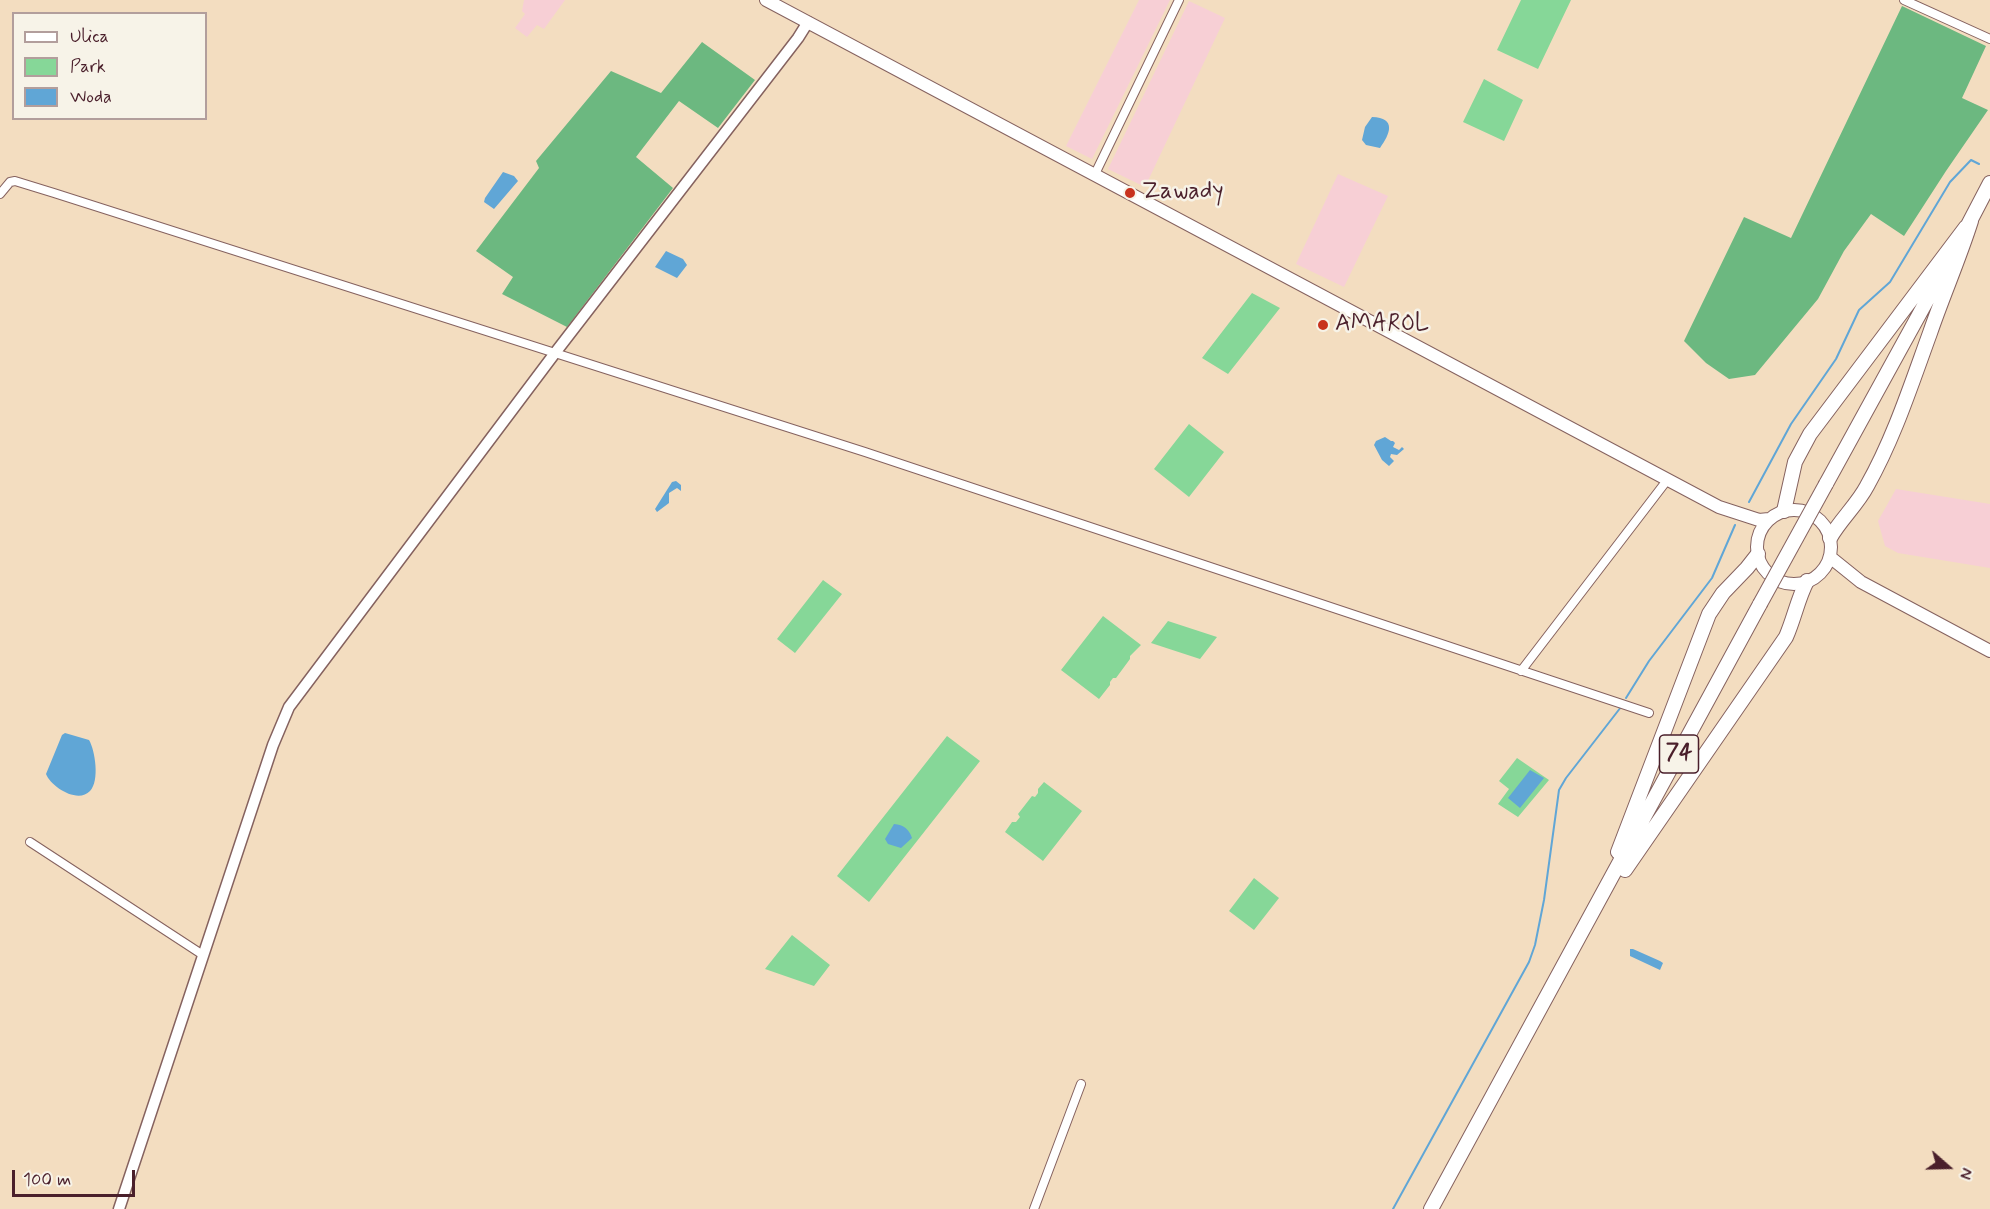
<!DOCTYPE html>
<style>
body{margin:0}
#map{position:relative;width:1990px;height:1209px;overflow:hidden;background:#f3ddc0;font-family:Mynerve,sans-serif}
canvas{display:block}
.legend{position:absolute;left:12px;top:12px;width:195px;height:108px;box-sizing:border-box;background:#f7f3e8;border:2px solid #b29e9c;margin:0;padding:8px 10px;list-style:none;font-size:18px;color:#4a1f2b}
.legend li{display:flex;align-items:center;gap:12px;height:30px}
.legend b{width:30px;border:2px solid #b29e9c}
.north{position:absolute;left:1918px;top:1137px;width:60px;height:60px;-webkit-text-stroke:4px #f7f3e8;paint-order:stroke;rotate:110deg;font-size:16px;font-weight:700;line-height:24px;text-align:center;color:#4a1f2b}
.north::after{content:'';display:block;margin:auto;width:21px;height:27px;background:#4a1f2b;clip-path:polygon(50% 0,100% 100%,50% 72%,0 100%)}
.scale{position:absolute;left:12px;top:1170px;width:123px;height:27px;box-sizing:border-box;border:3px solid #4a1f2b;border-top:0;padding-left:8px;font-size:18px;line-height:21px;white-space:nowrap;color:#4a1f2b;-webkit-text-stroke:4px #f7f3e8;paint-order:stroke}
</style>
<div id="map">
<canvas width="1990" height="1209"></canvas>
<ul class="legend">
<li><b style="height:8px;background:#fff"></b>Ulica</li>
<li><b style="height:16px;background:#86d798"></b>Park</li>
<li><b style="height:16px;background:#60a6d6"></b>Woda</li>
</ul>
<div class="north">N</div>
<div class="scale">100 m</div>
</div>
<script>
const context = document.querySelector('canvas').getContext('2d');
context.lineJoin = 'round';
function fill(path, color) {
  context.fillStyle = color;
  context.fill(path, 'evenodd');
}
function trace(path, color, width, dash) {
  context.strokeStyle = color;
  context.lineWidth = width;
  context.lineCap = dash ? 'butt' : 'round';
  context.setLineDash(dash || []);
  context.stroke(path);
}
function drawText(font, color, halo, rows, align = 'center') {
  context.font = font + ' Mynerve,sans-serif';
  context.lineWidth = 5;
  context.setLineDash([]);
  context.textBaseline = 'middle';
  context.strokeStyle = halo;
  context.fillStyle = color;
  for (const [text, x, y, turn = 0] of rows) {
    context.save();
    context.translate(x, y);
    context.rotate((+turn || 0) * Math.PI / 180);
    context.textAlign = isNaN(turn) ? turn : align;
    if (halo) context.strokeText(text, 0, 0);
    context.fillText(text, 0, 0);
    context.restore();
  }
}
fill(new Path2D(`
 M524,0h41l-21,29 -7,-4 -10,12 -12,-9 10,-14 -3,-3z
 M1139,0h31l-78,159 -26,-13z
 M1189,1l36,17 -80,169 -37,-18z
 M1338,174l50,22 -44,91 -48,-23z
 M1896,489l94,15v64l-92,-15 -13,-7 -7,-25z`), '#f7cfd5');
fill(new Path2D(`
 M1521,0h50l-33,69 -41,-19z
 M1484,79l39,21 -19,41 -41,-19z
 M1252,293l28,15 -52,66 -26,-16z
 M1189,424l35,28 -35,45 -35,-28z
 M823,580l19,14 -47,59 -18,-14z
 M1103,616l38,29 -11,11v3l-14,19h-3l-3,4v3l-11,14 -38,-29z
 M1168,621l3,1 46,15 -17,22 -49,-16z
 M947,736l33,25 -111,141 -32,-26z
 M1517,758l32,22 -31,37 -20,-13 11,-15 -10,-8z
 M1044,782l38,29 -39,50 -38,-29 7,-10h4l4,-5 -2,-3 14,-18 3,1 3,-4v-4z
 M1254,878l25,20 -25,32 -25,-19z
 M792,935l38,30 -16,21 -49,-17z`), '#86d798');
fill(new Path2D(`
 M1902,6l84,40 -24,52 26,12 -42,61 -42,65 -33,-22 -27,37 -26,48 -63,76 -26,4 -23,-16 -22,-22 60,-124 47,21z
 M702,42l53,38 -37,48 -39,-27 -43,56 37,31 -106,139 -65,-33 11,-17 -37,-26 63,-83 -3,-7 75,-90 50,22z`), '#6cb880');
fill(new Path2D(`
 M1372,117c25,1 18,17 8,31l-14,-3 -4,-5 3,-13z
 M503,172l11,4 4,5 -24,28 -10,-7 1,-4z
 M666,251l17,8 4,6 -10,13 -22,-11z
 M1385,437l6,4h2l2,2 -2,4 6,3 3,-3 2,2 -7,6 -6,-1 -1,3 4,4 -5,5 -7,-6 -8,-15 2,-4z
 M676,481l5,4v6l-4,-3 -8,5v10l-12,9 -2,-3 17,-27z
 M65,733l24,7c6,10 11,41 1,51 -12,13 -39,-4 -44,-17l16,-39z
 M1530,770l14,8 -24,30 -12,-10z
 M894,824c10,1 15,5 18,14l-11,10 -13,-4 -3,-5z
 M1630,949h3l27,12 3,2 -3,7 -30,-14z`), '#60a6d6');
trace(new Path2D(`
 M1749,502l42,-78 45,-65 23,-49 31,-28 60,-100 21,-22 8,4
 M1626,698l23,-37 63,-83 23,-53
 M1393,1209l136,-247 6,-17 9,-45 15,-110 7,-12 55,-71`), '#60a6d6', 2);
const minor = new Path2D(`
 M1904,0l86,39
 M1095,174l84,-174
 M0,194l10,-12 5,-1 39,12 811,259 784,261
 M1521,671l147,-192
 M30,842l173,113
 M1034,1209l47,-125`);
const tertiary = new Path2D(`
 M119,1209l154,-464 16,-38 266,-354 243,-315 10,-16`);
const secondary = new Path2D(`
 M766,0l953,507 40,13 10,-1
 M1757 547a37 37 0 1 1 74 0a37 37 0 1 1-74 0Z
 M1830,557l31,25 129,69`);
const primary = new Path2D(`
 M1967,227l23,-44
 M1826,484l122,-222
 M1784,511l11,-49 15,-28 156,-207
 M1830,538c10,-18 27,-33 37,-52 27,-48 44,-101 63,-153 13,-38 29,-74 41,-112
 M1618,852l91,-238 14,-21 24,-25 11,-14
 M1625,870l161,-233c8,-18 12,-39 21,-56
 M1431,1209l329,-605`);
trace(minor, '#85625f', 10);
trace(tertiary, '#85625f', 13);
trace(secondary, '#85625f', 14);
trace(primary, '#85625f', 16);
trace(minor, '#fff', 8);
trace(tertiary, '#fff', 10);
trace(secondary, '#fff', 12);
trace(primary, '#fff', 14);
const primaryBridge = new Path2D(`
 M1760,604l66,-120`);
trace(primaryBridge, '#85625f', 16, []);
trace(primaryBridge, '#fff', 14);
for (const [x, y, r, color] of [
 [1130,193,6,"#c8321e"],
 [1323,325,6,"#c8321e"]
]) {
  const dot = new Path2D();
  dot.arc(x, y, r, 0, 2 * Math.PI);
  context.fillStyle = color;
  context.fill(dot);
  trace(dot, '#f7f3e8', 2);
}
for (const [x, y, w] of [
 [1679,754,39]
]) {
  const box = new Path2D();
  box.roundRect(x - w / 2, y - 19, w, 38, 4.5);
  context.fillStyle = '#f7f3e8';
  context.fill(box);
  trace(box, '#4a1f2b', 1.5);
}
drawText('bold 22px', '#4a1f2b', null, [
 ["74",1679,754]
]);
drawText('24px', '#4a1f2b', '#f7f3e8', [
 ["Zawady",1142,193],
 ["AMAROL",1335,325]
], 'left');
</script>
